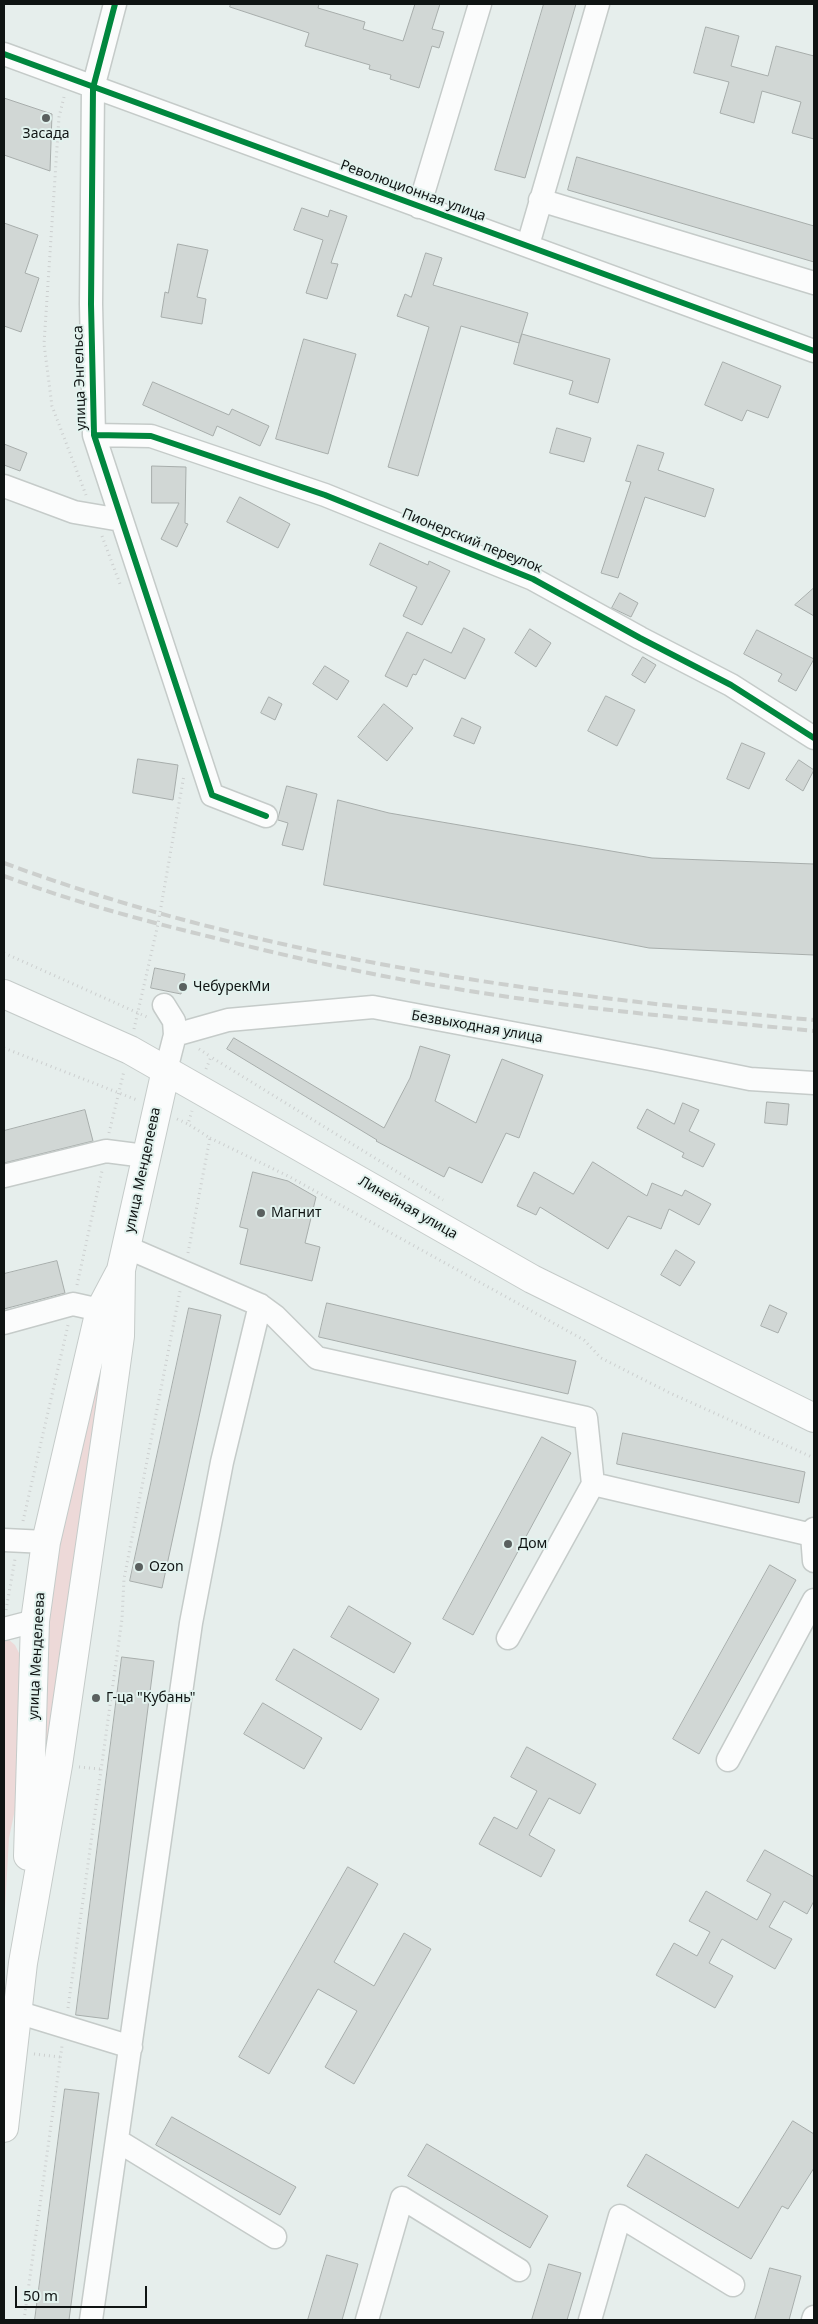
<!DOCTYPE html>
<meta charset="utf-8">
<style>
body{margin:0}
#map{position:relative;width:818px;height:2324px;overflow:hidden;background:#e6eeec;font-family:"Noto Sans",sans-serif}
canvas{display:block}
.frame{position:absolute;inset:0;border:5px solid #0f1413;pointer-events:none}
.scale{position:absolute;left:15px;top:2286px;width:132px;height:22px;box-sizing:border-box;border:2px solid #0f1413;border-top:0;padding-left:6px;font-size:15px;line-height:18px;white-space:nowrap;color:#0f1413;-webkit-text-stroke:4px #e2f2ee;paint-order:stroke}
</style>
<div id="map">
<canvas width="818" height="2324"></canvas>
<div class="frame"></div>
<div class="scale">50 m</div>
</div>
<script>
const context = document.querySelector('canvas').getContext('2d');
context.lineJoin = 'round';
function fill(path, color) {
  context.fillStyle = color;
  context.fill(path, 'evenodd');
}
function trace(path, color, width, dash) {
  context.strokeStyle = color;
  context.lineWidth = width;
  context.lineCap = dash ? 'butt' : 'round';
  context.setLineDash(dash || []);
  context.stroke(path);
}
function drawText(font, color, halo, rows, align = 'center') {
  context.font = font + ' "Noto Sans",sans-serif';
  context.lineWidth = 4;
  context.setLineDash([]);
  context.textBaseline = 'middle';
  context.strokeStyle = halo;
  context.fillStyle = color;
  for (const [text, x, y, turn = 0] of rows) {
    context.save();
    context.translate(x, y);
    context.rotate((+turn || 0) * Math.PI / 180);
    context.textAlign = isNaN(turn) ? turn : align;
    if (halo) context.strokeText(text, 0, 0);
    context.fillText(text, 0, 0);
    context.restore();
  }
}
fill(new Path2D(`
 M110,1333l-63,425 -6,-1 2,-124 32,-180z
 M4,1639h4l7,6 5,10 1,126 -12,57 -5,88z`), '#edd9d8');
const building = new Path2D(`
 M231,4h88l-1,4 47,14 -2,7 40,12 12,-37h25l-8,25 12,3 -5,16 -7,-2 -13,42 -29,-9 1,-4 -22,-6 1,-4 -65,-19 4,-13 -79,-26z
 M544,4h32l-51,174 -30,-8z
 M706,27l33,9 -8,30 37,10 8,-30 38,10v83l-22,-6 9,-31 -39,-11 -8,32 -34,-10 9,-31 -35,-9z
 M4,98l48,16 -2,57 -46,-16z
 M577,157l237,69v36l-246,-72z
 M302,208l26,9 2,-7 17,6 -16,47 7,1 -11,35 -21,-6 17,-53 -29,-10z
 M4,223l34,12 -13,38 14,5 -18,54 -17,-6z
 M178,244l30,6 -11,47 9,2 -4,25 -41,-7 4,-25 3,1z
 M426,253l16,5 -9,27 95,28 -9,30 -58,-17 -43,150 -30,-9 41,-140 -32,-11 8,-22 6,3z
 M522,334l88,25 -12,44 -29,-9 4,-13 -59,-17z
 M304,339l52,15 -28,100 -52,-15z
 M723,362l58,24 -13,32 -21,-8 -5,11 -37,-16z
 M153,382l76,33 3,-6 37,17 -9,20 -43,-20 -4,10 -70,-31z
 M557,428l34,10 -7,24 -34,-9z
 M4,444l23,9 -7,18 -16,-6z
 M638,445l26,8 -6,17 56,19 -9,28 -60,-20 -27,81 -17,-5 30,-91 -5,-1z
 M152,466l34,1 -1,56 3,1 -11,23 -16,-8 18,-36h-27z
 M240,497l50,27 -12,24 -51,-26z
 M380,543l48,22 1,-4 21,10 -28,54 -19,-9 14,-29 -47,-22z
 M814,588v28l-19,-11z
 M620,593l18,10 -7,14 -19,-9z
 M464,628l21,11 -20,40 -41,-20 -8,16 -3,-1 -6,13 -22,-11 22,-44 44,21z
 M530,629l21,14 -15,24 -21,-14z
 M757,630l57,29 -18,32 -18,-10 4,-7 -38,-20z
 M643,657l13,8 -11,18 -13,-8z
 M325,666l24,15 -12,19 -24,-16z
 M606,696l29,14 -18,36 -29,-15z
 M269,697l13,7 -7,16 -14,-7z
 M384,704l29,24 -26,33 -29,-24z
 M462,718l19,9 -7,17 -20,-8z
 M742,743l23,10 -16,36 -22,-10z
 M138,759l40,6 -5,35 -40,-7z
 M799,760l15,10 -11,21 -17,-11z
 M287,786l30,8 -14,56 -21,-5 6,-22 -10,-3z
 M338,800l51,13 263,45 162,6v91l-165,-7 -325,-63z
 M155,968l30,6 -4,20 -30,-6z
 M234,1038l150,90 26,-50 10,-32 30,9 -15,46 41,22 26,-64 41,16 -24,63 -13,-5 -24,50 -33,-16 -5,10 -68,-36 1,-1 -150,-91z
 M767,1102l22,2 -2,21 -22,-2z
 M683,1103l16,7 -10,21 26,13 -12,23 -21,-10 2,-4 -47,-25 10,-19 27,15z
 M85,1110l8,31 -89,22v-32z
 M593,1162l54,34 5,-13 30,13 3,-6 26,14 -12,21 -30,-16 -8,20 -33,-13 -20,33 -68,-42 -4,8 -19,-9 17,-34 39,22z
 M253,1172l35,9 28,16 -11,46 15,4 -8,34 -72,-17 8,-35 -8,-2z
 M676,1250l19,12 -15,24 -19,-11z
 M57,1261l8,32 -61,16v-35z
 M327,1303l249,58 -8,33 -249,-57z
 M770,1305l17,8 -9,20 -17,-7z
 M189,1308l32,7 -59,273 -32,-7z
 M623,1433l182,39 -6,31 -182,-39z
 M542,1437l29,16 -98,182 -30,-16z
 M770,1565l26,15 -97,174 -26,-15z
 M349,1606l62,37 -17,30 -63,-36z
 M294,1649l85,50 -18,31 -85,-50z
 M122,1657l32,4 -46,358 -32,-4z
 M263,1703l59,35 -18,31 -60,-35z
 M527,1747l69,37 -16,30 -31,-16 -20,37 26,15 -14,27 -62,-33 15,-27 23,12 20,-38 -26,-14z
 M765,1850l49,27v24l-7,13 -23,-13 -15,26 23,12 -17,30 -53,-30 -13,24 24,13 -18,32 -59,-33 18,-32 23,13 13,-24 -21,-11 17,-30 51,29 14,-26 -24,-13z
 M348,1867l30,17 -44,78 40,24 30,-53 27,16 -77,135 -29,-17 32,-56 -39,-22 -49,85 -30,-17z
 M65,2089l34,4 -30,227h-34z
 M172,2117l124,70 -16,28 -124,-70z
 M793,2121l21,13v34l-26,41 -6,-3 -31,53 -124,-73 19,-32 92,54z
 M427,2144l121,72 -18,32 -122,-72z
 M327,2255l31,9 -16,56h-34z
 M549,2264l32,9 -14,47h-35z
 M770,2268l31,8 -12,44h-34z`);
fill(building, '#d1d7d5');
trace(building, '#a7adab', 1);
const minor = new Path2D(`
 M115,4l-22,84 -2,216 3,131 118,360 54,21
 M4,54l810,297
 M540,200l274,83
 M419,207l61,-203
 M528,245l70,-241
 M94,435l57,1 174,59 208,84 107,59 91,47 83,53
 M4,486l70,26 47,8
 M164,1005l10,16 1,14
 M166,1070l9,-35 53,-15 145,-13 283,53 94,19 64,4
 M4,1176l102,-25 39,5
 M126,1247l134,58 15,11 42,42 269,60 7,66
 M4,1323l69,-19 27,6
 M814,1529l-2,6 2,26
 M4,1540l42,2
 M4,1629l31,-8
 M508,1638l85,-154 219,51
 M728,1760l86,-160
 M4,2008l127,39
 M118,2141l157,96
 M91,2320l100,-697 31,-161 38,-157
 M367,2320l35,-122 117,72
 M590,2320l30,-104 113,69
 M813,2320l1,-3`);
const major = new Path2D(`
 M4,994l126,56 402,229 282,139
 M28,1856l7,-235 11,-79 54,-232 19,-36
 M4,2128l19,-165 35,-198 52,-357 10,-72 1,-66 45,-200`);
trace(minor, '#c5cbc9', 25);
trace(major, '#c5cbc9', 30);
trace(new Path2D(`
 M64,97l-5,20 -15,227 8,62 34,89
 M102,536l18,48
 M4,953l143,64
 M134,1029l24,-105 26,-149
 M4,1048l133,52
 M199,1049l12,8
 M206,1069l5,-12 232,143
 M177,1119l11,5 4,-13
 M109,1133l15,-62
 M210,1138l78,38 296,164 17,18 69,35 144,65
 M188,1253l22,-115 -22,-14
 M77,1285l25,-114
 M23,1521l45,-196
 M6,1610l9,-51
 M79,1767l21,2
 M68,2008l54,-389 2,-40 56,-288
 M34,2054l26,3
 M24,2320l38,-274`), '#cccfcf', 3, [1, 4]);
trace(minor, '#fbfcfc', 22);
trace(major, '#fbfcfc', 28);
trace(new Path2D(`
 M4,863c259,96 536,132 810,157
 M4,876c67,25 137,44 207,61 79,20 159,38 240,51 120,20 242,31 363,43`), '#cccfcd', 4, [10, 5]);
trace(new Path2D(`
 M115,4l-22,84 -2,216 3,131 118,360 54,21
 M4,54l810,297
 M94,435l57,1 174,59 208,84 107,59 91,47 83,53`), '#00873e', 6);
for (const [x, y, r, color] of [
 [46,118,5,"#5a605f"],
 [183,987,5,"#5a605f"],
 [261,1213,5,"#5a605f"],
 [508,1544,5,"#5a605f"],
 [139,1567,5,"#5a605f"],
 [96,1698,5,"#5a605f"]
]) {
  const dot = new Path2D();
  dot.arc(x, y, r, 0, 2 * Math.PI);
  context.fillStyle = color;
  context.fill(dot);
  trace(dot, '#e2f2ee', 2);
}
drawText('14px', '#0f1413', '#e2f2ee', [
 ["Засада",46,134,"center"],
 ["ЧебурекМи",193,987],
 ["Магнит",271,1213],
 ["Дом",518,1544],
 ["Ozon",149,1567],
 ["Г-ца \"Кубань\"",106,1698]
], 'left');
drawText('14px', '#0f1413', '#e2f2ee', [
 ["Революционная улица",413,191,20],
 ["улица Энгельса",80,378,-92],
 ["Пионерский переулок",472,541,22],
 ["Безвыходная улица",477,1027,10],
 ["улица Менделеева",143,1170,-78],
 ["Линейная улица",408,1208,30],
 ["улица Менделеева",37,1656,-87]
]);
</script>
